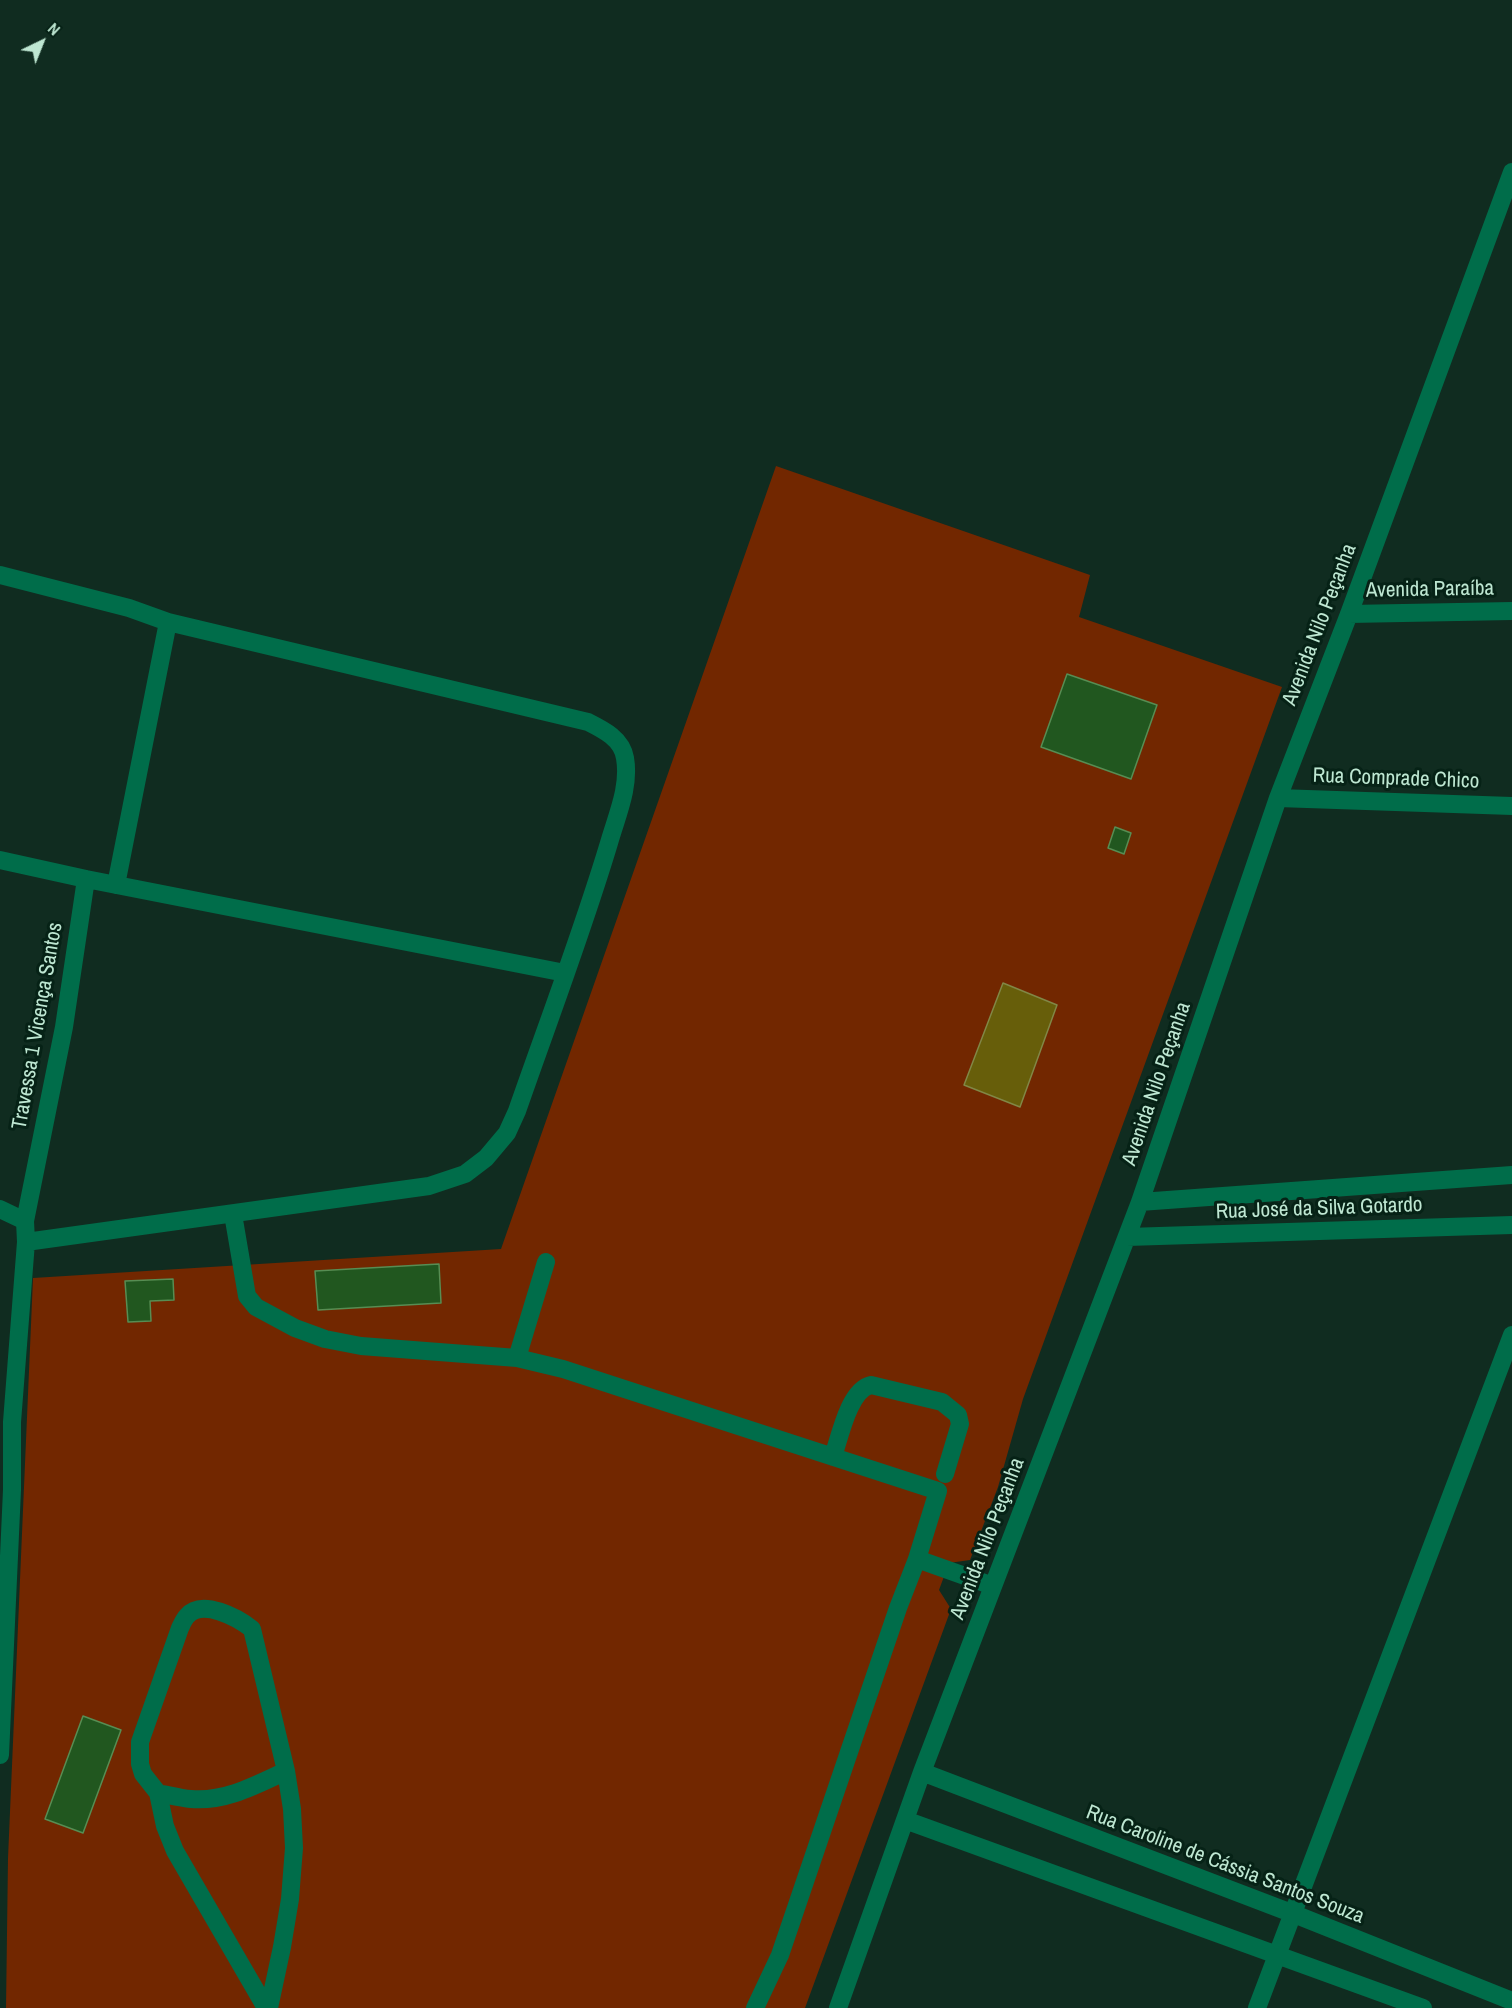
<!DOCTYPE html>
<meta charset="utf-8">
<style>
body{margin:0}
#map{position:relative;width:1512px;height:2008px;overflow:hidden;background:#102c20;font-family:"Archivo Narrow",sans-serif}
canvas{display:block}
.north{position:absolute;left:12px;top:12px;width:60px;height:60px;-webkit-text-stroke:4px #062216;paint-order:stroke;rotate:43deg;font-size:16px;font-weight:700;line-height:24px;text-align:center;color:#bee7d2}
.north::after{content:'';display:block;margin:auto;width:21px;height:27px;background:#bee7d2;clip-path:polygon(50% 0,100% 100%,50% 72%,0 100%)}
</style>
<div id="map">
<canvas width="1512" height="2008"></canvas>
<div class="north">N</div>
</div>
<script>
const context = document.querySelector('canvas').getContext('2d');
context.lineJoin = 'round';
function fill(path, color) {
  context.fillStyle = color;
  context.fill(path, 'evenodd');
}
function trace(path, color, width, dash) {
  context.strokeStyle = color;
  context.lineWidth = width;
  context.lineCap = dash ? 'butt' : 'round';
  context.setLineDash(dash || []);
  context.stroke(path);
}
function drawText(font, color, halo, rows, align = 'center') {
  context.font = font + ' "Archivo Narrow",sans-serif';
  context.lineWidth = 6;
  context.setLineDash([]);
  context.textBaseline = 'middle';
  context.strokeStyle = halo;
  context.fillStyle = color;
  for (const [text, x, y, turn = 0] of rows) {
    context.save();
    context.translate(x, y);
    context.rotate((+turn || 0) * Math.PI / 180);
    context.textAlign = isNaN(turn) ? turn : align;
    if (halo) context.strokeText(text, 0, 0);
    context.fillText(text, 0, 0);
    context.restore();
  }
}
fill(new Path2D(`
 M776,466l314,109 -11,42 203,70 -259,712 -25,88 -28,73 -21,3 -10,27 12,19 -146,399h-799l2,-150 25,-580 468,-29z`), '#722700');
const water = new Path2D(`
 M1003,983l54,22 -37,102 -56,-22z`);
fill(water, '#675e0a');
trace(water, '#818746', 1.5);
const building = new Path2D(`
 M1067,674l90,31 -26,74 -90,-32z
 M1115,827l16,6 -7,21 -16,-6z
 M439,1264l2,39 -123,7 -3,-39z
 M173,1279l1,21 -24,1 1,20 -23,1 -3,-41z
 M83,1716l38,14 -38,103 -38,-14z`);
fill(building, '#21571f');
trace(building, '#578d53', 1.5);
trace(new Path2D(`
 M0,575l129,33 39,14 420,100c16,8 34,17 37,36 5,29 -8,57 -16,85 -27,90 -61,179 -92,268l-10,22 -21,25 -21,16 -36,12 -403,56
 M1349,614l163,-3
 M1278,798l234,8
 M0,860l86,19 479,94
 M116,885l52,-263
 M1140,1202l372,-27
 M0,1209l25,12
 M233,1214l14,82 9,11 39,21 30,11 36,7 156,12 46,11 375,122 -21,68 76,27
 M1127,1237l385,-12
 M517,1358l29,-96
 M833,1457c7,-21 16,-67 38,-72l71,17 16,13 2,9 -15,50
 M0,1755l12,-265v-68l14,-180 -1,-21 39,-194 22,-148
 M922,1772l372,142 218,87
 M158,1793l7,33 10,25 91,157
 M905,1820l518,188
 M269,2008l13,-61 8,-48 4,-51 -2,-39 -6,-38 -34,-142c-14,-11 -50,-31 -65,-13 -3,3 -5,8 -7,12l-40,114v22l3,10 15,19c11,2 22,5 33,6 34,3 65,-14 95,-28
 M755,2008l25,-53 118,-347 19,-49
 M838,2008l84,-236 218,-570 138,-404 71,-184 163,-442
 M1257,2008l255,-673`), '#006d4a', 18);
drawText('21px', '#bee7d2', '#062216', [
 ["Avenida Paraíba",1430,590,-1],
 ["Avenida Nilo Peçanha",1320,625,-69],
 ["Rua Comprade Chico",1396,779,2],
 ["Travessa 1 Vicença Santos",38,1026,-80],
 ["Avenida Nilo Peçanha",1157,1084,-71],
 ["Rua José da Silva Gotardo",1319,1209,-2],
 ["Avenida Nilo Peçanha",988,1539,-69],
 ["Rua Caroline de Cássia Santos Souza",1225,1865,21]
]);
</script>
